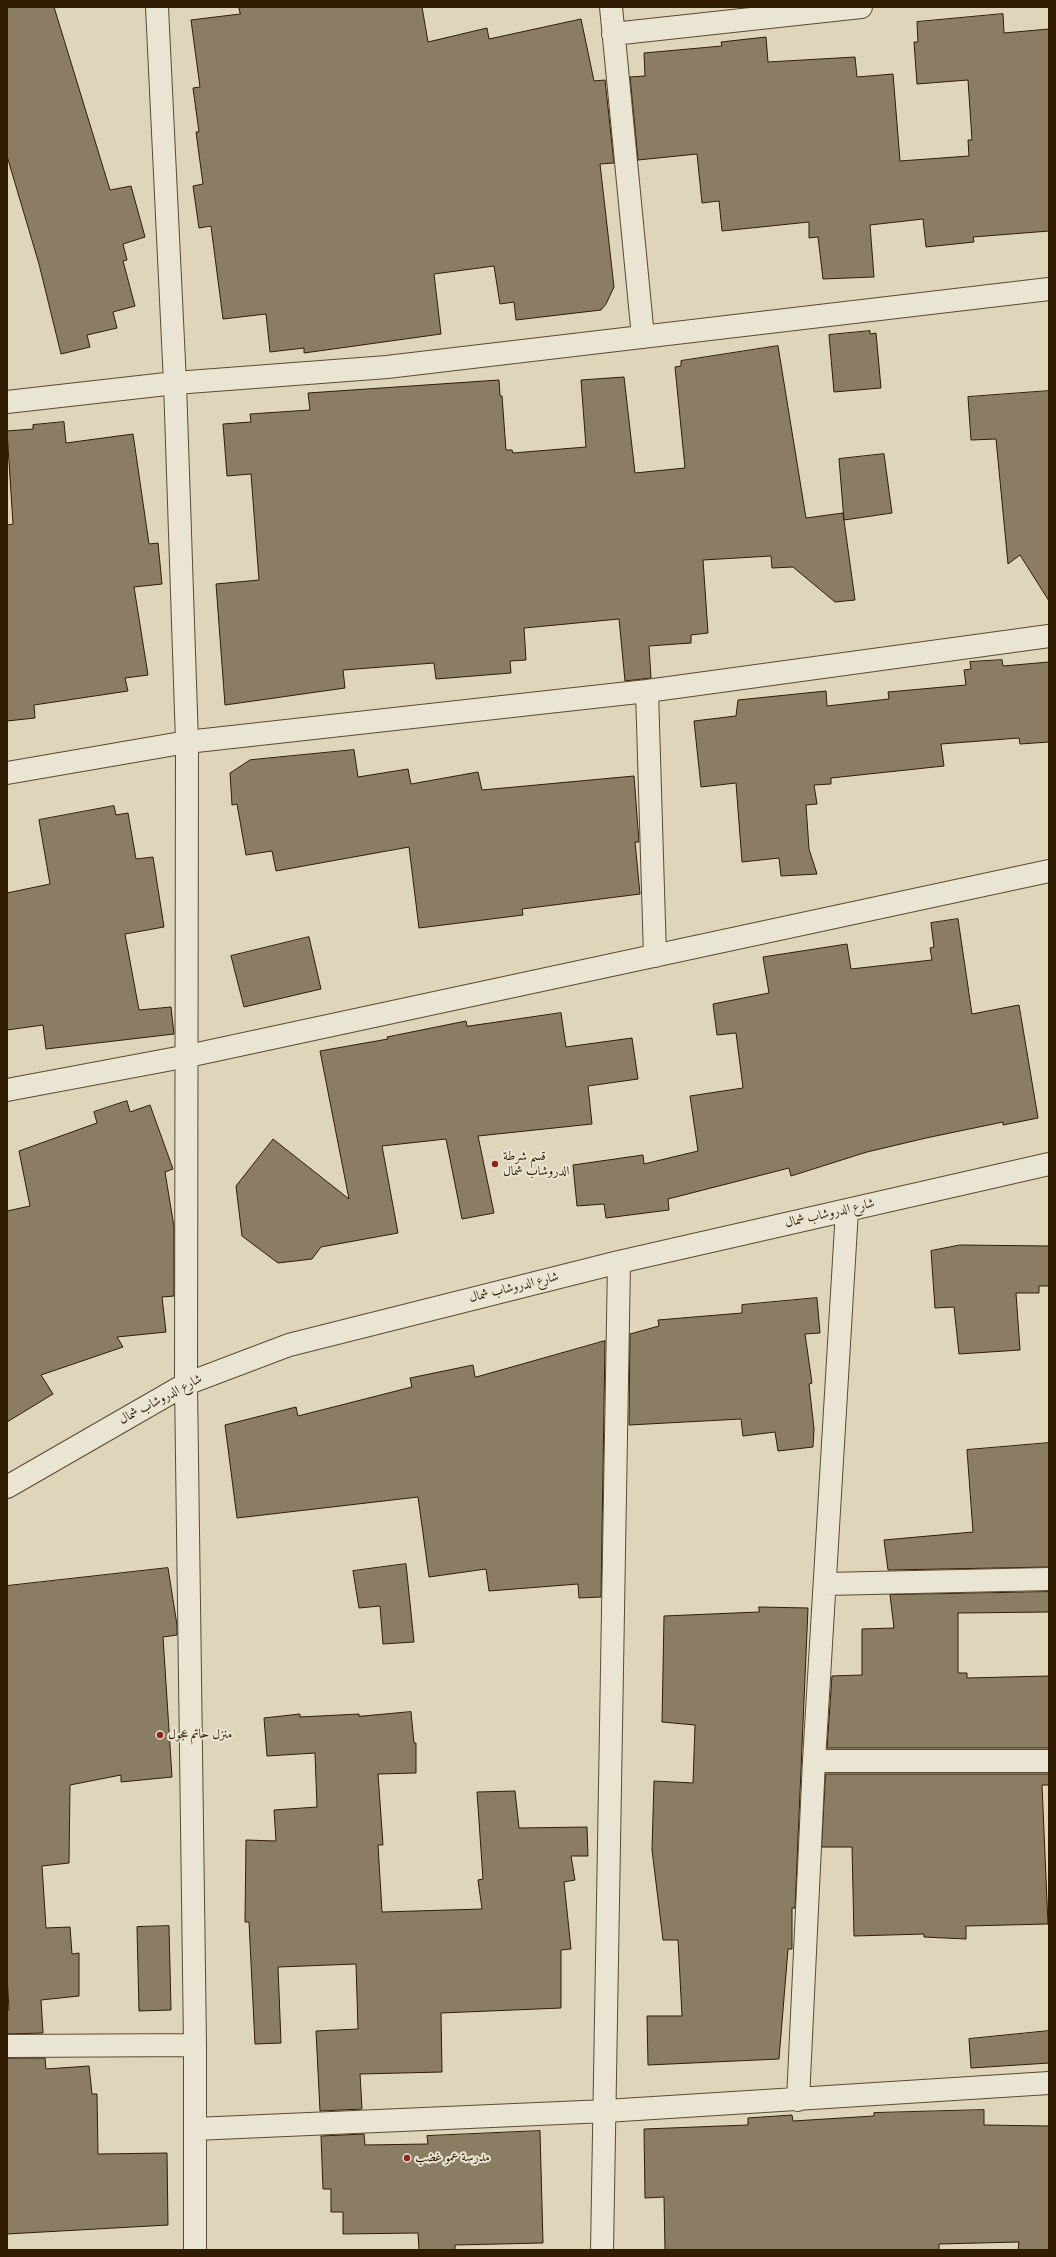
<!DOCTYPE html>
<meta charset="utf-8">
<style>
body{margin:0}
#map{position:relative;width:1056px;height:2257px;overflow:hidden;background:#ded5ba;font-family:"IM FELL Double Pica",serif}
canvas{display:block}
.frame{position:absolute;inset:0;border:8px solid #311d04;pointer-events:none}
</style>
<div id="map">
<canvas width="1056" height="2257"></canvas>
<div class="frame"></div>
</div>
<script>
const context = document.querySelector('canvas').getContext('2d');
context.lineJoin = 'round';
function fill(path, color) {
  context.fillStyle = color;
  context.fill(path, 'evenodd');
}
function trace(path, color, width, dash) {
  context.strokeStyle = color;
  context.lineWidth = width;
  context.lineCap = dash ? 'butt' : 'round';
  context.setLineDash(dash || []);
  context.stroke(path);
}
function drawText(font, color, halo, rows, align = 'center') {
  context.font = font + ' "IM FELL Double Pica",Amiri,serif';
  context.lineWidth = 4;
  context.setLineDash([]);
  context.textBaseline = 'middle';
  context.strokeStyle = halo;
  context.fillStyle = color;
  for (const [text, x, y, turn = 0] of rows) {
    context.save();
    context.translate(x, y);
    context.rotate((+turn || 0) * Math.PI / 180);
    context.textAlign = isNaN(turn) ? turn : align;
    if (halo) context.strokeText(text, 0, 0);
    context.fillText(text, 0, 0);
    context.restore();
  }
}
const building = new Path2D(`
 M7,7h47l56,183 21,-4 14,51 -22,7 4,16 -4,1 12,45 -22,6 4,16 -30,7 3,12 -29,7 -22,-90 -32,-108z
 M239,7h183l6,35 59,-14 2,11 92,-20 13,62 11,-1 9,83 -14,1 14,123 -8,17 -5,6 -85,10 -2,-18 -14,2 -6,-38 -60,8 7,60 -137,19v-5l-34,4 -4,-38 -43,5 -12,-93 -12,2 -6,-42 10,-2 -7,-52h3l-6,-44 7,-1 -9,-67 49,-6z
 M1003,14l1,19 45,-4v202l-76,6 1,5 -48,5 -3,-28 -53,6 4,52 -51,2 -5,-42 -9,1v-16l-87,9 -3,-30 -17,2 -5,-49 -59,6 -8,-83 15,-1 -1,-23 78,-7 -1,-4 45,-5 2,25 87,-5 2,20 36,-3 7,87 69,-5 -1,-16h4l-4,-60 -51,4 -3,-42h4l-1,-20z
 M870,331v3l6,-1 5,55 -47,4 -5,-57z
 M778,346l28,172 37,-5 12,87 -20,2 -42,-35 -21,1 -1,-12 -68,4 5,73 -17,2v8l-42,3 2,32 -26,3 -6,-62 -95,9 2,32 -16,1 1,12 -75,6 -2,-16 -91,7 2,18 -120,17 -9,-121 43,-4 -8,-106 -24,2 -4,-52 28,-2 -1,-8 60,-4 -2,-17 191,-13 1,16h2l4,54h6l1,3 73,-6 -5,-67 43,-3 11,96 50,-5 -10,-101 6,-1v-5z
 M1049,391v210l-29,-46 -12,9 -12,-125 -25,1 -3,-43z
 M64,422l2,21 67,-9 16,110 9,-1 4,41 -28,3 14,88 -23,3 3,13 -94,14 1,13 -28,3v-196l6,-1 -6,-93 26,-2v-4z
 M884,454l8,59 -48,7 -5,-61z
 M1002,660l1,6 46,-4v80l-29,2 -1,-6 -78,6 3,22 -113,12v6l-17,1 3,19 -11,1 3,44 8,25 -36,2 -2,-18 -37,4 -6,-79 -35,4 -7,-66 42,-5 2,-16 88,-9 1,15 62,-7 -1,-7 78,-7 -2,-15 7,-1 -1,-7z
 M354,750l4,27 50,-8 3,15 67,-12 4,18 152,-14 5,66h-4l5,52 -118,15 1,6 -104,13 -10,-81 -133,24 -4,-20 -26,4 -9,-51 -5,1 -2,-32 20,-13z
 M114,806l2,9 12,-2 8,46 17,-2 11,70 -39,7 14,76 32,-3 3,27 -128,15 -3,-24 -36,5v-137l43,-9 -11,-64z
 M958,919l14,95 47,-9 19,113 -35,7v-3l-77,16 -59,14 -76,24 -2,-8 -121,31 1,11 -63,8 -2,-14 -27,2 -4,-41 70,-10 1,9 54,-13 -8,-55 53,-8 -7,-55 -19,2 -4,-31 56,-11 -6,-36 84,-13 4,25 81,-9 -2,-12 4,-1 -3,-24z
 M309,937l12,52 -77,18 -13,-51z
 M561,1013l5,34 66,-9 6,41 -50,7 4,38 -114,12 16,77 -32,6 -16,-80 -64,7 16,87 -77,14 -9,12 -34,4 -36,-27 -6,-50 37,-47 76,60 -29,-148 68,-12 -1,-2 79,-16 1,5z
 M127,1101l3,11 20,-7 23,64 -8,3 9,55v69l-12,1 4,35 -49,5 6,10 -82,28 12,19 -46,28v-211l23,-5 -11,-55 78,-28 -3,-11z
 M960,1245l89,1v40h-10v7h-23l4,57 -61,4 -5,-47 -19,1 -4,-57z
 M817,1298l3,35 -15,1 7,49 -3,1 5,45 -1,18 -35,4 -3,-19 -32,4 -2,-17 -112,6 1,-91 29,-8 -1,-6 84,-7v-8z
 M605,1341l-4,256 -22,1 -1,-14 -89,7 -3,-22 -57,8 -11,-80 -181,21 -12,-93 71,-18 2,9 114,-29 -2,-9 63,-13 2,12z
 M1049,1443v124l-161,3 -4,-30 89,-8 -6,-82z
 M406,1564l8,78 -31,2 -3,-38 -21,2 -6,-37z
 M168,1568l9,57v10l-14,2 9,140 -51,5v-7l-51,10 -1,78 -27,3 4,62 24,-1 2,27 7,-1v43l-38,4 2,33 -36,1v-24h2l-2,-35v-389z
 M1049,1592v20l-91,1v60h9v5l82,-2v72h-222l5,-72 30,-1v-46l32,-1 -4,-33z
 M759,1607l49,1 -13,300h-3v41h-4l-9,110 -131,6 -1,-49h35l-4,-76h-15l-11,-90 2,-69 39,2 2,-58 -33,-3 2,-106 95,-4z
 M411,1712l3,31h2v30l-38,1 5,71h-5l4,67 100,-3 -4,-29 5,-1 -6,-87 38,-1 4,37 68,-1 1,29h-17l4,24 -11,2 7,67 -10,1v58l-120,5 1,59 -82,2 2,35 -42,2 -4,-80 42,-2 -2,-65 -78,3 3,76 -26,1 -6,-122h-4l1,-82 30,1 -2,-31 43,-3 -2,-54 -48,3 -3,-38 36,-4v3l59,-3v2z
 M826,1774h223v11h-7l6,139 -82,2v13l-42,-2v-3l-70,2 -2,-89h-30z
 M169,1926l2,84 -32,1 -2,-84z
 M1049,2031v32l-78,5 -2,-29z
 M7,2058h38l1,11 43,-3 3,28h5l1,60 69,-1 1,72 -161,9z
 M984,2110v15l65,1v124h-31l1,-8 -80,2v6h-274l-1,-53 -19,1 -1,-69 104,-4v-7l44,-3 1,6 81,-5v-3z
 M540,2131l3,112 -88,2v5h-36l-1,-17 -75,1v-22h-12v-23h-8l-2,-53 43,-2 1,11 63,-1 -1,-8z`);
fill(building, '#8b7d63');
trace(building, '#311d04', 1);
const minor = new Path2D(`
 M157,7l18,376 12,359 -1,642 9,661v205
 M611,7l32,330
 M613,34l248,-27
 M7,402l168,-19 212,-16 662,-78
 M647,691l8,265
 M7,773l180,-31 460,-51 402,-55
 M7,1090l181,-34 861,-185
 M7,1487l179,-103 103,-39 330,-83 430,-98
 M826,1584l223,-5
 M814,1761h235
 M7,2046l188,-1
 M798,2100l16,-339 33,-551
 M195,2129l411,-18 443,-28
 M602,2250l17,-988`);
trace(minor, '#5c4b32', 24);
trace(minor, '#eae4d2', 22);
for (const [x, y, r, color] of [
 [495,1164,4,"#8f2418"],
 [160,1735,4,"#8f2418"],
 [407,2158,4,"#8f2418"]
]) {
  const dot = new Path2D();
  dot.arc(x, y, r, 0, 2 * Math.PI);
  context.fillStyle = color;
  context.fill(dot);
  trace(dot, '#eae4d2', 1.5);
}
drawText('13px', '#311d04', '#eae4d2', [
 ["قسم شرطة",503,1157],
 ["الدروشاب شمال",503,1172],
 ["منزل حاتم عجول",168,1735],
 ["مدرسة عمو غضب",415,2158]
], 'left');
drawText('13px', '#311d04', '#eae4d2', [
 ["شارع الدروشاب شمال",830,1214,-13],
 ["شارع الدروشاب شمال",514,1288,-14],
 ["شارع الدروشاب شمال",161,1400,-28]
]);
</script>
